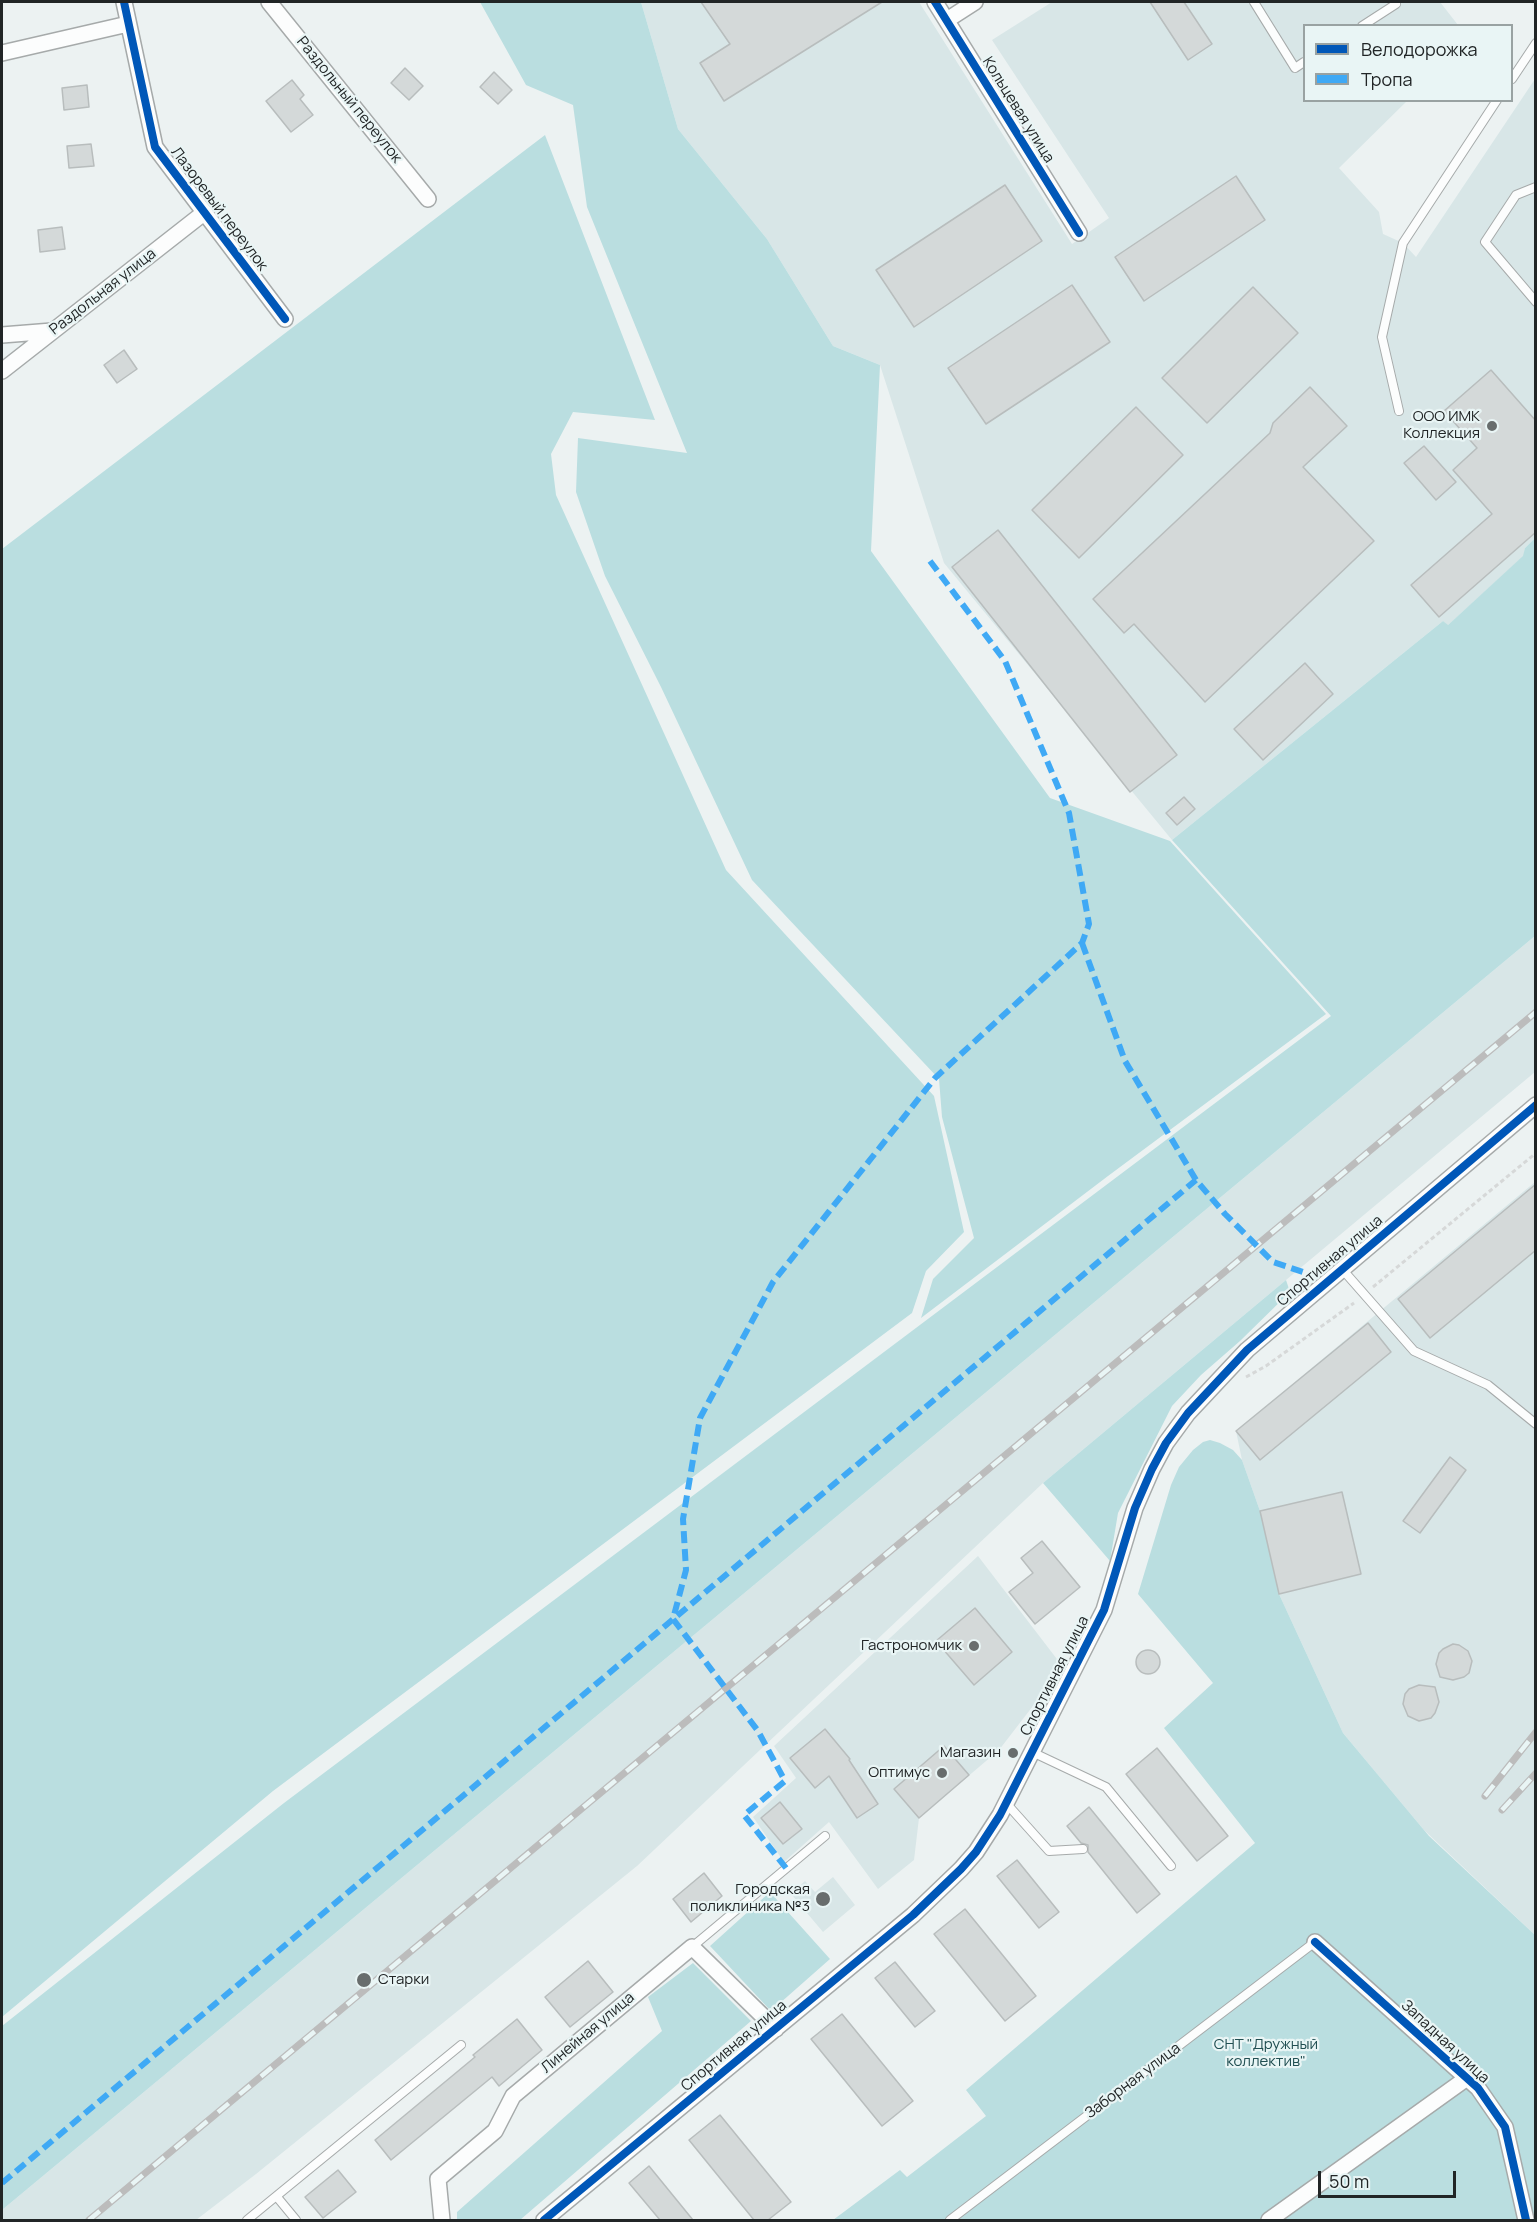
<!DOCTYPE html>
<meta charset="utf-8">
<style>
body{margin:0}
#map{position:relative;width:1537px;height:2222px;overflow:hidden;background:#ecf2f2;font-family:Manrope,sans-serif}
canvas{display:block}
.frame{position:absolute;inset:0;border:3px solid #212526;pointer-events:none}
.legend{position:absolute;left:1303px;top:24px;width:210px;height:78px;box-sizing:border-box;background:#e9f5f5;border:2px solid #99a2a2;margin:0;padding:8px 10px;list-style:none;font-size:18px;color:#212526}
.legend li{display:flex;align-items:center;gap:12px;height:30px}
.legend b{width:30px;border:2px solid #99a2a2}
.scale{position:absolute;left:1318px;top:2171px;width:138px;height:27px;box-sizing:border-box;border:3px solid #212526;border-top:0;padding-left:8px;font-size:18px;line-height:21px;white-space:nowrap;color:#212526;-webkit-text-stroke:4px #e9f5f5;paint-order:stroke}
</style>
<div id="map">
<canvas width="1537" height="2222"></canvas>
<div class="frame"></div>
<ul class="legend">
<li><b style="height:8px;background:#0057b8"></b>Велодорожка</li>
<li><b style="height:8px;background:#3fa9f5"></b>Тропа</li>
</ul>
<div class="scale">50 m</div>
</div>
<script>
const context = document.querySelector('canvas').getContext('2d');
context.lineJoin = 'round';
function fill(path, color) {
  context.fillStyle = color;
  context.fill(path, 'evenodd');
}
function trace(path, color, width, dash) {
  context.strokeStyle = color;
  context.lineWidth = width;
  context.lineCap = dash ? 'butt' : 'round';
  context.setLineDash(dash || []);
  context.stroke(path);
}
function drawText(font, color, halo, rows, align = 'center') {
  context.font = font + ' Manrope,sans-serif';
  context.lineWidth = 4.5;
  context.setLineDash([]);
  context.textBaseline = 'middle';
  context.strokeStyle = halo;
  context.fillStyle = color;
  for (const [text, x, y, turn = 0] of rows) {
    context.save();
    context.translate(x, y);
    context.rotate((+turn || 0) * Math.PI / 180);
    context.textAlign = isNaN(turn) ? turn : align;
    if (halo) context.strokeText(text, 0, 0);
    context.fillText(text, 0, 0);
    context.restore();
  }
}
fill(new Path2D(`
 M641,2h278l153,242 37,-26 -117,-178 60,-38h388l18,23 -154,1v74l103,1 -68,67 40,44 4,22 20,9 13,14 119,-178v459l-10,10 -1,8 -77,70 -4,-5 -271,219 -228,-277 -64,-198 -47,-19 -66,-107 -89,-110z
 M1535,936v136l-492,411 -406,383 -381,308 -60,46h-194v-10z
 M1535,1182v753l-111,-105 -81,-97 -64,-139 -19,-83 -18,-51 -6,-29z
 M978,1556l85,111 -64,83 -80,68 -5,42 -36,29 -49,-67 -45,40 -31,-45 43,-39 -22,-32z
 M833,1877l22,28 -32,27 -32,-38 14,-13 10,11z`), '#d8e6e7');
fill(new Path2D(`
 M480,2h161l37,127 89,110 66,107 47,19 -9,186 179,247 120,43 156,173 -218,162 -187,142 12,-39 41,-41 -32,-121 -3,-38 -187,-199 -91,-193 -56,-111 -29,-84 2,-54 109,15 -100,-246 -14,-102 -47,-20z
 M545,135l110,285 -82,-8 -22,42 5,41 170,375 208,226 30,136 -38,39 -14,42 -639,478 -271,226v-1468z
 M1535,538v398l-1533,1274v-184l282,-223 1047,-787 -159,-176 271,-219 5,4 75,-69 2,-8z
 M1286,1280l4,12 -50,49 -39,34 -29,31 -54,107 -8,48 -67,-78z
 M1210,1440l10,3 13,7 9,10 18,51 19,83 64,139 86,103 106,99v285h-702l67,-50 7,7 79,-61 -20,-26 289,-247 -91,-115 49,-45 -75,-89 33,-109 8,-18 14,-17 10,-8z
 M770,1892l60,67 -59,52 -61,-65z
 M693,1963l58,58 -231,199h-63v-8l205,-181 -14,-34z`), '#badee0');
const building = new Path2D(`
 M701,2h181l-158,99 -24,-38 30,-19z
 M1150,2h34l28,42 -24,16z
 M405,68l18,18 -14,14 -18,-17z
 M494,72l18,18 -14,14 -18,-17z
 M292,80l12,15 -4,4 13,16 -22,17 -25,-31z
 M87,85l2,22 -25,3 -2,-22z
 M91,144l3,22 -25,2 -2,-22z
 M1236,176l29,44 -121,81 -29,-44z
 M1005,185l37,56 -128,86 -38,-57z
 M62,227l3,22 -25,3 -2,-22z
 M1072,285l38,57 -124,82 -38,-56z
 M1253,287l45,46 -91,90 -45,-45z
 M124,350l13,19 -20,14 -13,-18z
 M1491,370l45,51v111l-97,85 -28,-32 81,-71 -39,-44 24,-22 -33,-37z
 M1310,387l37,39 -44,41 71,74 -169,161 -71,-78 -10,9 -31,-34 177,-166 3,-10z
 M1136,407l47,48 -104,103 -47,-48z
 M1424,446l32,36 -20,18 -32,-37z
 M998,530l179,225 -47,37 -178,-225z
 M1305,663l28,31 -70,66 -29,-31z
 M1184,797l11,12 -18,16 -11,-12z
 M1536,1184v66l-106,88 -32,-39z
 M1368,1323l23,29 -131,108 -24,-29z
 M1450,1457l16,13 -46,63 -17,-12z
 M1342,1492l19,82 -82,20 -19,-83z
 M1042,1541l38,46 -45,37 -26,-32 24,-19 -12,-15z
 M975,1608l37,44 -38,33 -38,-44z
 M1453,1644l6,1 9,6 4,10 -3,12 -5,4 -11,3 -13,-3 -4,-13 3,-11 4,-4z
 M1136 1662a12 12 0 1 1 24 0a12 12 0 1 1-24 0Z
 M1419,1685l16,2 4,15 -4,11 -4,5 -12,3 -11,-5 -5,-12 2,-10 4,-5z
 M825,1729l25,30 -1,1 29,44 -21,14 -28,-42 -14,12 -25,-30z
 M944,1746l25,29 -50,43 -25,-29z
 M1157,1748l71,88 -31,25 -71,-87z
 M780,1802l22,27 -19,15 -22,-26z
 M1089,1807l71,87 -23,19 -49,-61v-7l-7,-2 -14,-17z
 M1017,1860l42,52 -20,16 -42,-52z
 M704,1873l18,23 -31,26 -18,-23z
 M965,1909l71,87 -31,25 -71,-87z
 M588,1961l25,31 -43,35 -25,-30z
 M895,1962l40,49 -20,16 -40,-49z
 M842,2014l71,87 -31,25 -71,-87z
 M517,2019l25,31 -43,36 -7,-9 -101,83 -16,-20 100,-83 -2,-2z
 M720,2115l71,87 -23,18h-14l-65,-80z
 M649,2166l44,54h-33l-31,-37z
 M338,2170l18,22 -33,26 -18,-21z`);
fill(building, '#d4d9d9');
trace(building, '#b8bdbd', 1.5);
const service = new Path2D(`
 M1254,2l41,66 9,-6
 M1362,26l34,-22
 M1512,79l24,-36
 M1536,187l-20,8 -31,47 51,60
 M1399,411l-17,-74 21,-94 94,-143
 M1342,1269l72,82 74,34 48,39
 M1032,1752l74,35 65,79
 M1006,1803l43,48 34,-2
 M692,1947l133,-111
 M277,2197l19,23
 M247,2220l214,-175
 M950,2220l365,-278`);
const minor = new Path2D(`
 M124,2l31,145 130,172
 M269,2l159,197
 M935,2l144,231
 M947,20l28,-18
 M2,53l126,-29
 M2,335l50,-4
 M2,371l203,-159
 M1315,1942l163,146 27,39 21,93
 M442,2220l-4,-41 57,-48 18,-35 179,-149 84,82
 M544,2220l369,-305 48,-46 15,-17 24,-37 104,-205 31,-102 17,-39 14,-26 22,-30 59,-63 289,-245
 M1269,2220l198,-142`);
trace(service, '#a6aaaa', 10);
trace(minor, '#a6aaaa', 18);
trace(new Path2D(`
 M1373,1287l163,-134
 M1246,1377l20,-11 88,-63`), '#d6d8d8', 3, [4.5, 3]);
trace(service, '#fcfdfd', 8);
trace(minor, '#fcfdfd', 15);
const rail = new Path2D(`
 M1485,1796l51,-64
 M1502,1810l34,-37
 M89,2220l1447,-1208`);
trace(rail, '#bcbcbc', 7);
trace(rail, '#e9f5f5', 4.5, [14]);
trace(new Path2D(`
 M1082,943l43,118 71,119 29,34 48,48 36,12
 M786,1868l-42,-53 41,-34 -27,-50 -85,-112 13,-49 -3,-51 17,-101 73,-136 162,-204 147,-135 7,-19 -20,-111 -64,-152 -75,-100
 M2,2183l1194,-1003`), '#3fa9f5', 6, [12, 6]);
trace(new Path2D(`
 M124,2l31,145 130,172
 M935,2l144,231
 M1315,1942l163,146 27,39 21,93
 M544,2220l369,-305 48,-46 15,-17 24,-37 104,-205 31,-102 17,-39 14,-26 22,-30 59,-63 289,-245`), '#0057b8', 8);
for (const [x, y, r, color] of [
 [1492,426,6,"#686d6d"],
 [974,1646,6,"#686d6d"],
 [1013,1753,6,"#686d6d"],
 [942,1773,6,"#686d6d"],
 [823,1899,8,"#686d6d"],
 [364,1980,8,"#686d6d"]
]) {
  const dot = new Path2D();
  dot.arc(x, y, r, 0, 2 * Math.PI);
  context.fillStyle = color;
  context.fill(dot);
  trace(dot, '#e9f5f5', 2);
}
drawText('15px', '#212526', '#e9f5f5', [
 ["Раздольный переулок",349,100,51],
 ["Кольцевая улица",1018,110,58],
 ["Лазоревый переулок",219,209,53],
 ["Раздольная улица",103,292,-38],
 ["Спортивная улица",1330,1261,-40],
 ["Спортивная улица",1055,1676,-63],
 ["Линейная улица",588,2033,-40],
 ["Западная улица",1445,2042,43],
 ["Спортивная улица",734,2046,-40],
 ["Заборная улица",1133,2081,-37]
]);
drawText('15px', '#212526', '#e9f5f5', [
 ["ООО ИМК",1480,417],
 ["Коллекция",1480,434],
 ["Гастрономчик",962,1646],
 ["Магазин",1001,1753],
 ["Оптимус",930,1773],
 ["Городская",810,1890],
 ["поликлиника №3",810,1907],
 ["Старки",378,1980,"left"]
], 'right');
drawText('15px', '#214f52', '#e9f5f5', [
 ["СНТ \"Дружный",1266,2045],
 ["коллектив\"",1266,2062]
]);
</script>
